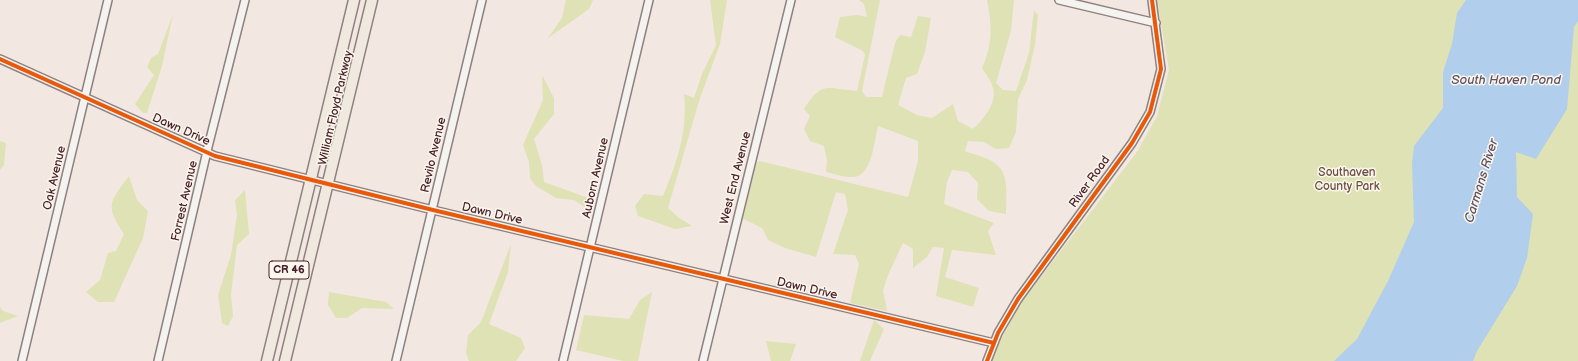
<!DOCTYPE html>
<style>
body{margin:0}
canvas{display:block;background:#f2e7e1}
</style>
<canvas width="1578" height="361"></canvas>
<script>
const context = document.querySelector('canvas').getContext('2d');
context.lineJoin = 'round';
function fill(path, color) {
  context.fillStyle = color;
  context.fill(path, 'evenodd');
}
function trace(path, color, width, dash) {
  context.strokeStyle = color;
  context.lineWidth = width;
  context.lineCap = dash ? 'butt' : 'round';
  context.setLineDash(dash || []);
  context.stroke(path);
}
function drawText(font, color, halo, rows, align = 'center') {
  context.font = font + ' "Balsamiq Sans",sans-serif';
  context.lineWidth = 3;
  context.setLineDash([]);
  context.textBaseline = 'middle';
  context.strokeStyle = halo;
  context.fillStyle = color;
  for (const [text, x, y, turn = 0] of rows) {
    context.save();
    context.translate(x, y);
    context.rotate((+turn || 0) * Math.PI / 180);
    context.textAlign = isNaN(turn) ? turn : align;
    if (halo) context.strokeText(text, 0, 0);
    context.fillText(text, 0, 0);
    context.restore();
  }
}
fill(new Path2D(`
 M566,0h27l-4,9 -41,29 14,-20z
 M710,0h17l-7,44 -21,57 -31,107 10,9 14,9 -17,3 -37,-13 -3,-10 9,-12 19,2c14,-33 25,-66 21,-102l10,4 8,-24 14,-29z
 M859,0h21l-18,91 4,6h16l13,-54 5,-8 11,2 7,-21 13,2 -6,34 -8,22 -11,4 -8,27 19,10 15,3 21,-14 5,17 15,8c11,-10 26,-28 19,-44 -2,-6 -7,-12 -10,-17 11,-23 10,-44 5,-68h27l-3,31 -15,52 7,7 13,1 13,-38 5,-43 4,5 -3,29 -8,36 -9,19 -2,33 -7,16 -13,1 -12,-7 -16,-1 -3,10c10,4 27,7 34,16 10,10 7,33 7,47l-17,-3 -12,-12 1,-16 -10,-11 -16,-2 -5,12 -3,22 50,19 -6,8 8,24 -44,-5 -7,27 34,11 -6,19 -37,-11 8,-48 -11,-1 -6,10 -14,11v-19l-10,-6 -15,32 -5,15 4,21 -37,-8 9,-39 -4,-9 -22,-1 15,-44 -3,-16 -9,-2 -20,65 -31,-9 -17,-8 -6,-12 -20,-10 14,-55 4,-2 148,36 10,-36v-20l-40,-15c-4,16 -6,53 -27,51 -8,0 -17,-3 -25,-5l1,-12 -3,-14 -14,-5 -6,-12 6,-13 -6,-7c19,-29 22,-20 53,-18l8,-36 -2,-4 -28,-14 5,-20 17,-2 10,2 -3,-13z
 M1157,0h421v361h-586l6,-16 22,-41 117,-152 20,-36 12,-46z
 M173,14l-11,52 -15,47h-4l-8,-9 19,-29 -7,-8 4,-9 7,-4z
 M542,75l12,23v16l-20,25 8,26 2,17 47,17v12l-17,-11 -18,-2 -20,-12 -6,-8 -1,-16 -6,-17 20,-45z
 M0,141l6,2 -2,22 -4,5z
 M129,176l8,24 11,11 -5,27 -29,64h-16l-12,-10 14,-12 8,-27 8,-2 8,-17c-19,-29 -15,-31 5,-58z
 M245,190l4,44 -12,11 -6,50 2,21 -5,10 -6,-3 -4,-28 13,-40 6,-40 -2,-15z
 M511,244l-3,28 -19,52 32,14 4,10 -9,13h-47l-3,-8 2,-18 13,-13z
 M329,292l57,10 8,7 -32,-1 -15,10h-11l-8,-13z
 M652,292l-14,69h-15l-47,-11 8,-35 45,4 11,-19z
 M0,307l3,4 15,5 -18,7z
 M874,320l10,9 -14,32h-10z
 M766,341l30,3 -6,17h-19z`), '#dfe2b5');
fill(new Path2D(`
 M1466,0h112v21l-4,6 -7,82 -31,50 -20,-7 1,45 16,17 -6,44 -10,28 -40,65 -4,10h-139l23,-22 31,-58 26,-59 -2,-58 2,-18 29,-38v-36l9,-28 5,-31z`), '#b1ceec');
const minor = new Path2D(`
 M1059,0l97,23
 M0,59l215,97 218,54 561,133
 M22,361l86,-361
 M158,361l50,-214 37,-147
 M396,361l86,-361
 M563,361l86,-361
 M703,361l88,-361
 M987,361l11,-28 20,-34 114,-156 18,-31 11,-43 -9,-69`);
const highway = new Path2D(`
 M267,361l87,-361
 M285,361l87,-361`);
trace(minor, '#8e8180', 10);
trace(highway, '#8e8180', 13);
trace(minor, '#f5f3ef', 7);
trace(highway, '#efe9e0', 10);
trace(new Path2D(`
 M0,59l215,97 218,54 561,133
 M987,361l11,-28 20,-34 114,-156 18,-31 11,-43 -9,-69`), '#e8590c', 4);
for (const [x, y, w] of [
 [289,270,40]
]) {
  const box = new Path2D();
  box.roundRect(x - w / 2, y - 9, w, 18, 3);
  context.fillStyle = '#fbf7ec';
  context.fill(box);
  trace(box, '#4a1f2b', 1);
}
drawText('bold 11px', '#4a1f2b', null, [
 ["CR 46",289,270]
]);
drawText('12px', '#4a1f2b', '#fbf7ec', [
 ["William Floyd Parkway",336,108,-77],
 ["Dawn Drive",181,130,24],
 ["Revilo Avenue",434,155,-77],
 ["Oak Avenue",55,178,-77],
 ["Auborn Avenue",596,178,-77],
 ["West End Avenue",736,178,-76],
 ["River Road",1090,182,-54],
 ["Forrest Avenue",185,201,-77],
 ["Dawn Drive",492,214,13],
 ["Dawn Drive",807,289,13]
]);
drawText('12px', '#6c4e44', '#fbf7ec', [
 ["Southaven",1347,173],
 ["County Park",1347,187]
]);
drawText('italic 13px', '#605066', '#fbf7ec', [
 ["South Haven Pond",1506,81],
 ["Carmans River",1482,181,-73]
]);
</script>
